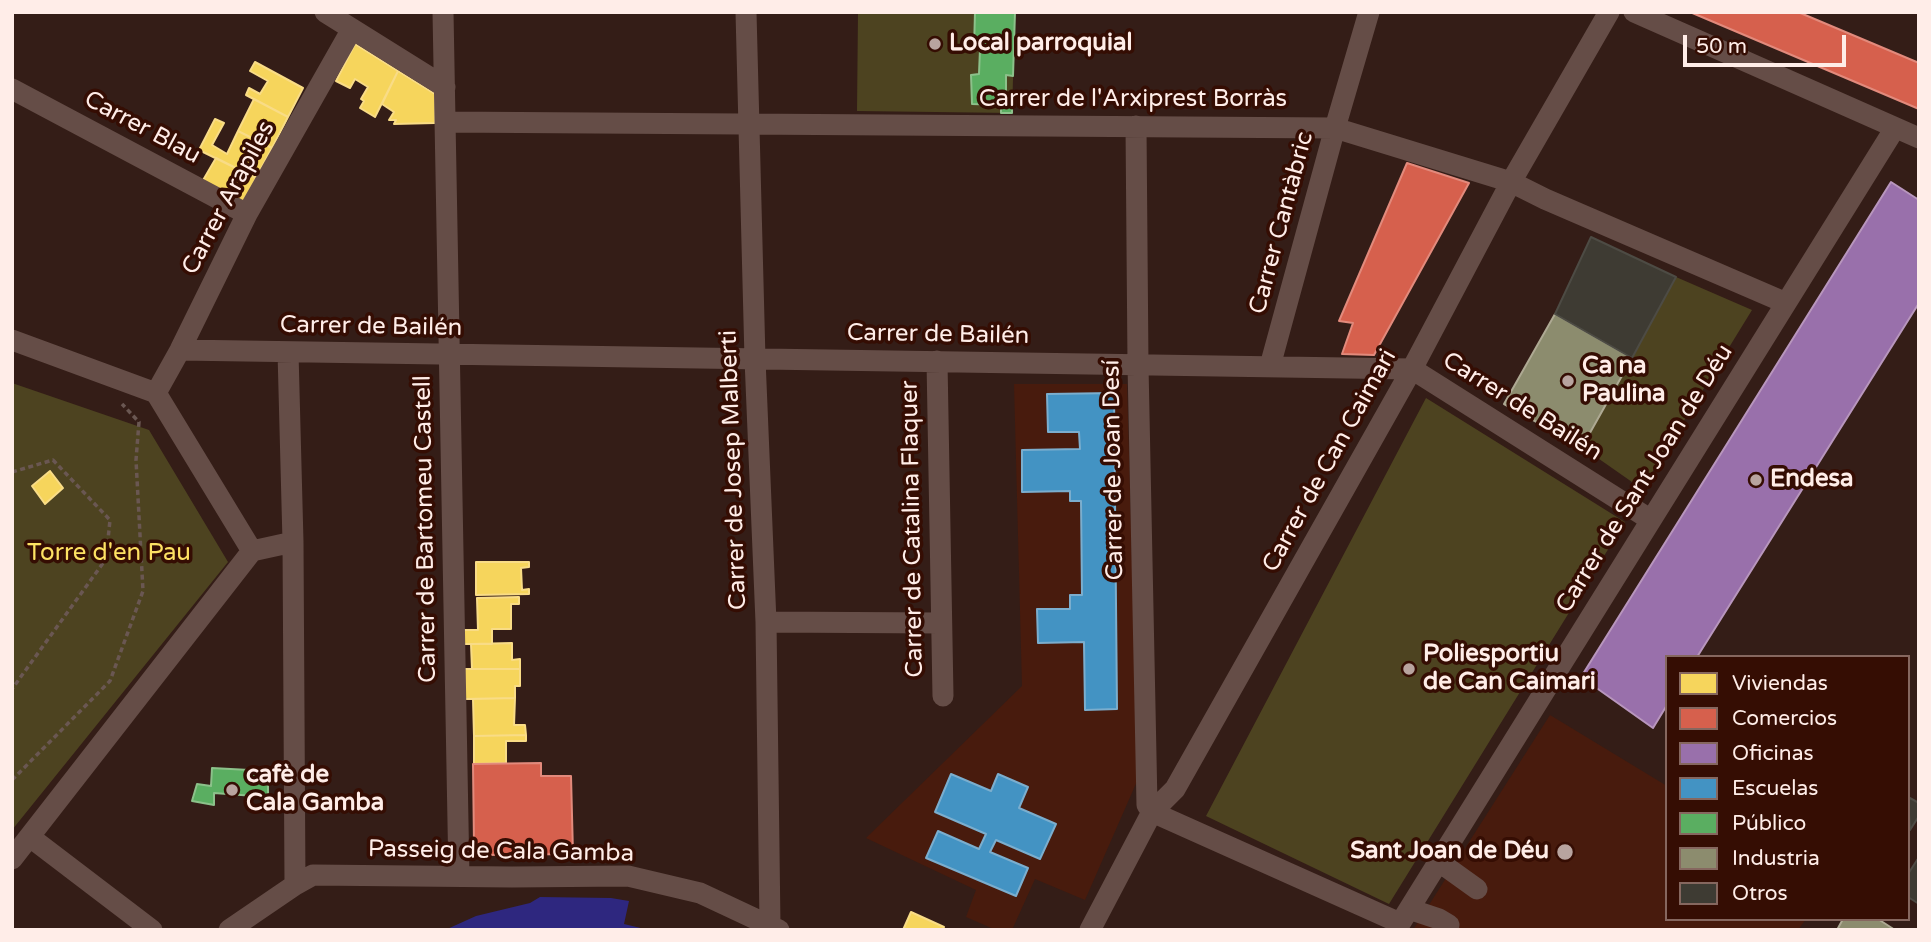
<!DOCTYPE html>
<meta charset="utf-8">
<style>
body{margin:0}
#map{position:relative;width:1931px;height:942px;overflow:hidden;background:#341d17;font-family:"Varela Round",sans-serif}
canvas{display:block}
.frame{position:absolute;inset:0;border:14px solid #ffede8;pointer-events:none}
.legend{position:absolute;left:1665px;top:655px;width:245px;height:266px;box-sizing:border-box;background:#350d03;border:2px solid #86675f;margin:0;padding:9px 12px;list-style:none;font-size:21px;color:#ffede8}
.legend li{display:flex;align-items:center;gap:14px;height:35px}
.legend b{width:35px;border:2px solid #86675f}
.scale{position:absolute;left:1683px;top:35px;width:163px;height:32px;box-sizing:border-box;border:4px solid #ffede8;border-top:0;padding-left:9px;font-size:21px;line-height:24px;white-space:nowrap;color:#ffede8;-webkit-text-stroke:5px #350d03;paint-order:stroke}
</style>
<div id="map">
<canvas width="1931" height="942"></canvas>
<div class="frame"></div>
<ul class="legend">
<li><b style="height:19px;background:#f6d55c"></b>Viviendas</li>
<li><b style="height:19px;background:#d6604d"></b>Comercios</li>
<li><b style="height:19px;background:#9970ab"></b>Oficinas</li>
<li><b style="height:19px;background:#4393c3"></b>Escuelas</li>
<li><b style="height:19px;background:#5aae61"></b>Público</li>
<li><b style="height:19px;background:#8c8c6e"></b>Industria</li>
<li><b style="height:19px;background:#3e3b33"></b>Otros</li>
</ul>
<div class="scale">50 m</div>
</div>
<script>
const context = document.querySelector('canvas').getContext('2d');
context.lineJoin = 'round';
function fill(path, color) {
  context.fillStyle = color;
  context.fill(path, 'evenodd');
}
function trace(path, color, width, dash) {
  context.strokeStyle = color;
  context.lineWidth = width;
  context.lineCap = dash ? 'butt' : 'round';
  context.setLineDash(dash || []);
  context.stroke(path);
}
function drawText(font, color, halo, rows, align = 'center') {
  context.font = font + ' "Varela Round",sans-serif';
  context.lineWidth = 7;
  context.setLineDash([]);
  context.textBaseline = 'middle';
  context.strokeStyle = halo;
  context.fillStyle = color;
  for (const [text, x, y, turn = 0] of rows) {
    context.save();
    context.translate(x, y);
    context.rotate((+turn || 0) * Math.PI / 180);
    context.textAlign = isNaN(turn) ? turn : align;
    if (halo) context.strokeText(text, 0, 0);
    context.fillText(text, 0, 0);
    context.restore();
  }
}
fill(new Path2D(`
 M1014,384h113l11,395 -53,121 -50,-21 -23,51h-16l-30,-13 10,-27 -110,-52 156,-152z
 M1550,715l117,71v133h139l-8,11h-385z`), '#481b0d');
fill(new Path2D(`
 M858,12h157l-3,101 -155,-2z
 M1676,277l76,33 -110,179 -60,-42z
 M12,383l137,47 79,132 -216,268z
 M1426,398l199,124 -236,382 -183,-88z`), '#4d4320');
fill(new Path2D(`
 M540,897l71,1 18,3 -5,23 25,6h-204l31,-14 54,-13z`), '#2e277f');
const homes = new Path2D(`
 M355,44l43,27 -23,46 -15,-9 4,-7 -3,-2 7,-12 -13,-8 -5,9 -14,-7z
 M255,62l48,26 -15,29 -42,-22 3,-7 11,6 8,-13 -18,-10z
 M398,71l37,23v29l-41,1 2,-4h-7l5,-8 -12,-8z
 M254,99l34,18 -16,31 -34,-17z
 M215,119l9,4 -12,22 15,9 11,-23 34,17 -16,30 -57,-28z
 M216,158l40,20 -13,26 -41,-22z
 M50,471l13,17 -18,16 -13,-18z
 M476,562h53v5l-8,1 1,22 7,-1v5l-53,1z
 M519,597v7h-8v25h-19v15h-28v-14h14l-1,-32z
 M512,643v17l8,-1v10h-48l-1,-25z
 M464,669h56v17h-5v12l-50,1z
 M515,698l-1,27h11l1,10 -52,1 -1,-37z
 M526,735v6h-20v22l-32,1v-28z
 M911,912l33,15 -1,3h-40z`);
fill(homes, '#f6d55c');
trace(homes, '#f9dc86', 2);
const shops = new Path2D(`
 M1690,12h108l121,51v46z
 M1407,163l62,20 -95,172 -32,-1 11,-31 -14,-2z
 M541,763v13h30l2,78 -89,1 -10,-10 -1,-81z`);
fill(shops, '#d6604d');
trace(shops, '#e28a7c', 2);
const offices = new Path2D(`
 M1891,182l28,18v103l-222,354h-30v48l-14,23 -72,-51z`);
fill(offices, '#9970ab');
trace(offices, '#b896bd', 2);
const schools = new Path2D(`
 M1114,393l3,316 -32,1 -1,-68 -46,1 -1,-34h33v-14h12l-1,-94h-11v-10l-48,1v-42l58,-1 -1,-17h-31l-1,-38z
 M951,774l40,17 7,-17 30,13 -9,21 37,16 -16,35 -44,-19 -6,12 38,16 -12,28 -90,-38 12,-27 41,18 7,-15 -51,-22z`);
fill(schools, '#4393c3');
trace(schools, '#7baece', 2);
const public = new Path2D(`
 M975,12h40l-2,64 -7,-1v20h6v18h-11v-8l-29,-1 -1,-29 8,-1 1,-25h-6z
 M212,768l56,3v26l-54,-4v12l-22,-4 5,-17 14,2z`);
fill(public, '#5aae61');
trace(public, '#8cc18a', 2);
const industry = new Path2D(`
 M1555,314l77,44 -50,89 -78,-43z
 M1843,919h35l17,11h-58z`);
fill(industry, '#8c8c6e');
trace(industry, '#aea993', 2);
const building = new Path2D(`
 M1591,237l85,40 -44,81 -77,-44z
 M1908,797l11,6v13l-9,14z
 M1919,857v47l-11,-7v-23z`);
fill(building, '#3e3b33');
trace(building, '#4d4b44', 2);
trace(new Path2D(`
 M12,472l41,-12 57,60 -4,39 -94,130
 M12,780l98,-99 33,-90 -7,-131 3,-38 -17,-18`), '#6a5752', 3.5, [5, 3.5]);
trace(new Path2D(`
 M325,12l120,75
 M443,12l16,864
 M746,12l9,347 11,263 4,304
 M1634,12l285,126
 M12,89l235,125
 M445,122l890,6 176,54 34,17 241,104
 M1136,126l2,239 9,440 5,7
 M12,340l144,53 96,158
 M180,350l1232,19 239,151
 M937,361l6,335
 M1270,366l65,-238 34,-116
 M156,393l24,-43 67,-136 105,-185
 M293,542l2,343
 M252,551l41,-9 -5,-190
 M766,622l175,1
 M1152,812l248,111
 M30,837l122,93
 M12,859l240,-308
 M1438,861l39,28
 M1409,909l30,10 10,6
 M229,930l66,-45 18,-10 199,2 116,-1 72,17 79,37
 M1090,930l62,-118 23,-23 237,-420 99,-187 98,-170
 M1396,930l499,-802`), '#654d47', 21);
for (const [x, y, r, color] of [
 [935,44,7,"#b8a49f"],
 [1568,381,7,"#b8a49f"],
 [1756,480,7,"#b8a49f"],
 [1409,669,7,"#b8a49f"],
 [232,790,7,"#b8a49f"],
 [1565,852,9,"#b8a49f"]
]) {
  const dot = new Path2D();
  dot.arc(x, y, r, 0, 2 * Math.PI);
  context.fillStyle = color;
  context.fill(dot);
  trace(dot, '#350d03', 2.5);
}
drawText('bold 24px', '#ffede8', '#350d03', [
 ["Local parroquial",949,44],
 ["Ca na",1582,367],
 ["Paulina",1582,395],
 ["Endesa",1770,480],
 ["Poliesportiu",1423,655],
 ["de Can Caimari",1423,683],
 ["cafè de",246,776],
 ["Cala Gamba",246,804],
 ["Sant Joan de Déu",1549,852,"right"]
], 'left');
drawText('24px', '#ffede8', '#350d03', [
 ["Carrer de l'Arxiprest Borràs",1133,100],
 ["Carrer Blau",142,128,28],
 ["Carrer Arapiles",229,198,-62],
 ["Carrer Cantàbric",1282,223,-75],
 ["Carrer de Bailén",371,327,1],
 ["Carrer de Bailén",938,335,1],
 ["Carrer de Bailén",1522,407,32],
 ["Carrer de Can Caimari",1330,461,-61],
 ["Carrer de Josep Malberti",734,470,-92],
 ["Carrer de Joan Desí",1114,470,-91],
 ["Carrer de Sant Joan de Déu",1645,479,-58],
 ["Carrer de Bartomeu Castell",426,529,-91],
 ["Carrer de Catalina Flaquer",913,529,-91],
 ["Passeig de Cala Gamba",501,852,1]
]);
drawText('24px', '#fee263', '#350d03', [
 ["Torre d'en Pau",109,554]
]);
</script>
